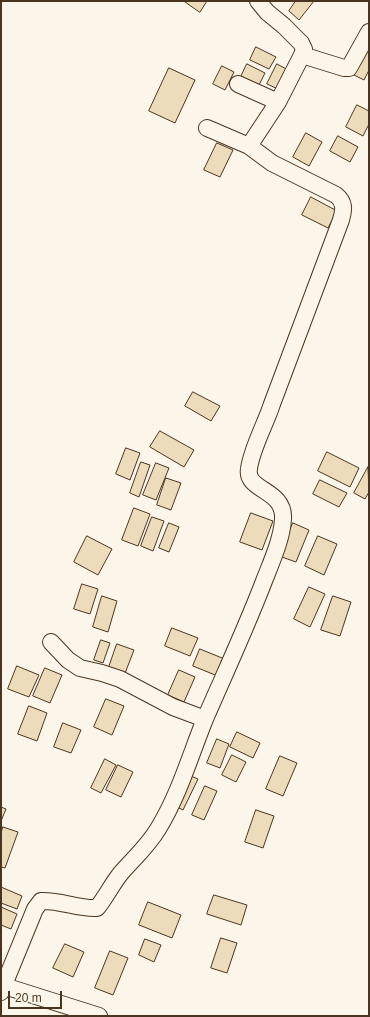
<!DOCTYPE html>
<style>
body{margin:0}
#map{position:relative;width:370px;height:1017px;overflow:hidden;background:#fbf6e9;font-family:Arial,sans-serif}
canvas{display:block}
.frame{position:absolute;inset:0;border:2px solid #4a3520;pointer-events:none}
.scale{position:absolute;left:8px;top:991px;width:54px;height:18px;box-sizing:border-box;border:2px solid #4a3520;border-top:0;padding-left:5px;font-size:12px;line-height:14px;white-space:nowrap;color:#4a3520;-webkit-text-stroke:3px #fbf6e9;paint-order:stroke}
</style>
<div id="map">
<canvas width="370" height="1017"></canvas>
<div class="frame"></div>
<div class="scale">20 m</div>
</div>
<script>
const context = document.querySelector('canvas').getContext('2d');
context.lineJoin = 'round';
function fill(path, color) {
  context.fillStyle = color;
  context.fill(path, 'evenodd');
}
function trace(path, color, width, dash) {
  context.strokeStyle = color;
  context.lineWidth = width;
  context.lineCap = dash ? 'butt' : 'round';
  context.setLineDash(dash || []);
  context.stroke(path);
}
const building = new Path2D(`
 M184,1h23l-7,11z
 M296,1h18l-15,19 -10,-9z
 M256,47l20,10 -7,12 -19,-9z
 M366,49l3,2v19l-5,10 -10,-5z
 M247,64l18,9 -7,14 -18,-8z
 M277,64l13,7 -10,19 -13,-6z
 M222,66l12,6 -9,18 -12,-6z
 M169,68l26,12 -20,43 -26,-12z
 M357,105l12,6v13l-6,12 -17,-9z
 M306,133l16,9 -13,24 -16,-9z
 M338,136l20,11 -8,15 -20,-11z
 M217,143l16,7 -13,27 -16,-7z
 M311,197l26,14 -9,17 -26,-13z
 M193,392l27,14 -9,15 -26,-15z
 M160,431l34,19 -10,17 -34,-20z
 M126,448l14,5 -10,27 -14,-6z
 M327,452l32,16 -9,19 -32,-16z
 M141,462l9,3 -11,32 -9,-4z
 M156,463l13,5 -13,32 -13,-5z
 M368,467l1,25 -4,7 -11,-6z
 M166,478l15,5 -10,27 -14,-5z
 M320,480l27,13 -8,14 -26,-13z
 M134,508l16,6 -12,32 -16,-6z
 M251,513l22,8 -11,29 -22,-8z
 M152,517l12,4 -11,30 -12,-5z
 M169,523l10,4 -10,25 -10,-4z
 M293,523l16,7 -13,32 -17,-6z
 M87,536l25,13 -14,26 -24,-13z
 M318,536l19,8 -13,31 -19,-9z
 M82,584l16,5 -8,25 -16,-5z
 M309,587l16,7 -15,33 -16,-8z
 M102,596l15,5 -9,31 -15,-5z
 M333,596l18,6 -11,34 -19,-6z
 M172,628l26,10 -8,18 -25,-10z
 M101,640l9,3 -7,20 -9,-3z
 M117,644l17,6 -10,26 -16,-6z
 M200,649l27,11 -7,17 -27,-11z
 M17,666l22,9 -10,22 -21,-8z
 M45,668l17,7 -12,28 -17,-7z
 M179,670l16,7 -11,25 -16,-7z
 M106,699l18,7 -12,29 -18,-8z
 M29,706l18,7 -10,28 -19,-7z
 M63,723l18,7 -10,23 -17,-6z
 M237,732l23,11 -7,15 -23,-11z
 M217,739l12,5 -9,24 -13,-5z
 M232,755l14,7 -10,20 -14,-7z
 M280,756l17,7 -14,33 -17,-7z
 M105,759l11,6 -15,28 -10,-5z
 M118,765l15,7 -12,25 -15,-7z
 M186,774l12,5 -15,31 -10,-5z
 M205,786l12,5 -13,29 -12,-5z
 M1,807l5,2 -5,12z
 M256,810l18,6 -11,32 -18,-6z
 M3,827l15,5 -13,36 -4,-1v-33z
 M1,887l21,9 -5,13 -16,-6z
 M214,895l33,10 -6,20 -34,-11z
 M148,902l33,13 -9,23 -33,-13z
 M1,907l16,7 -6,15 -10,-4z
 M221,938l16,5 -10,30 -16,-5z
 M145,939l16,6 -7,17 -15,-7z
 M65,944l19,8 -11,25 -20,-9z
 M110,951l18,7 -15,37 -18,-7z`);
fill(building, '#ecdcbc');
trace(building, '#4a3520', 1);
const minor = new Path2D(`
 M302,55l42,13h5l20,-36
 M238,84l40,18
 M249,146l29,-44 24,-47 2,-6 -3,-6 -17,-17 -17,-14 -9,-11
 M51,642l17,18 12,8 22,5 18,6 53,28 32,12
 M1,985l98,31
 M1,992l34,-83 6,-8c19,-1 37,8 56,7 9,-11 15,-24 24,-35 13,-15 27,-27 37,-44 21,-34 32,-73 47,-110 20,-46 41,-91 59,-138 7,-18 18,-42 19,-62 2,-30 -38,-28 -34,-50 2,-19 17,-46 23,-65 23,-61 46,-122 69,-184 3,-10 4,-18 -5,-25l-64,-32 -23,-17 -42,-18`);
trace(minor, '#4a3520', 18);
trace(minor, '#fbf6e9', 16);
</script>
